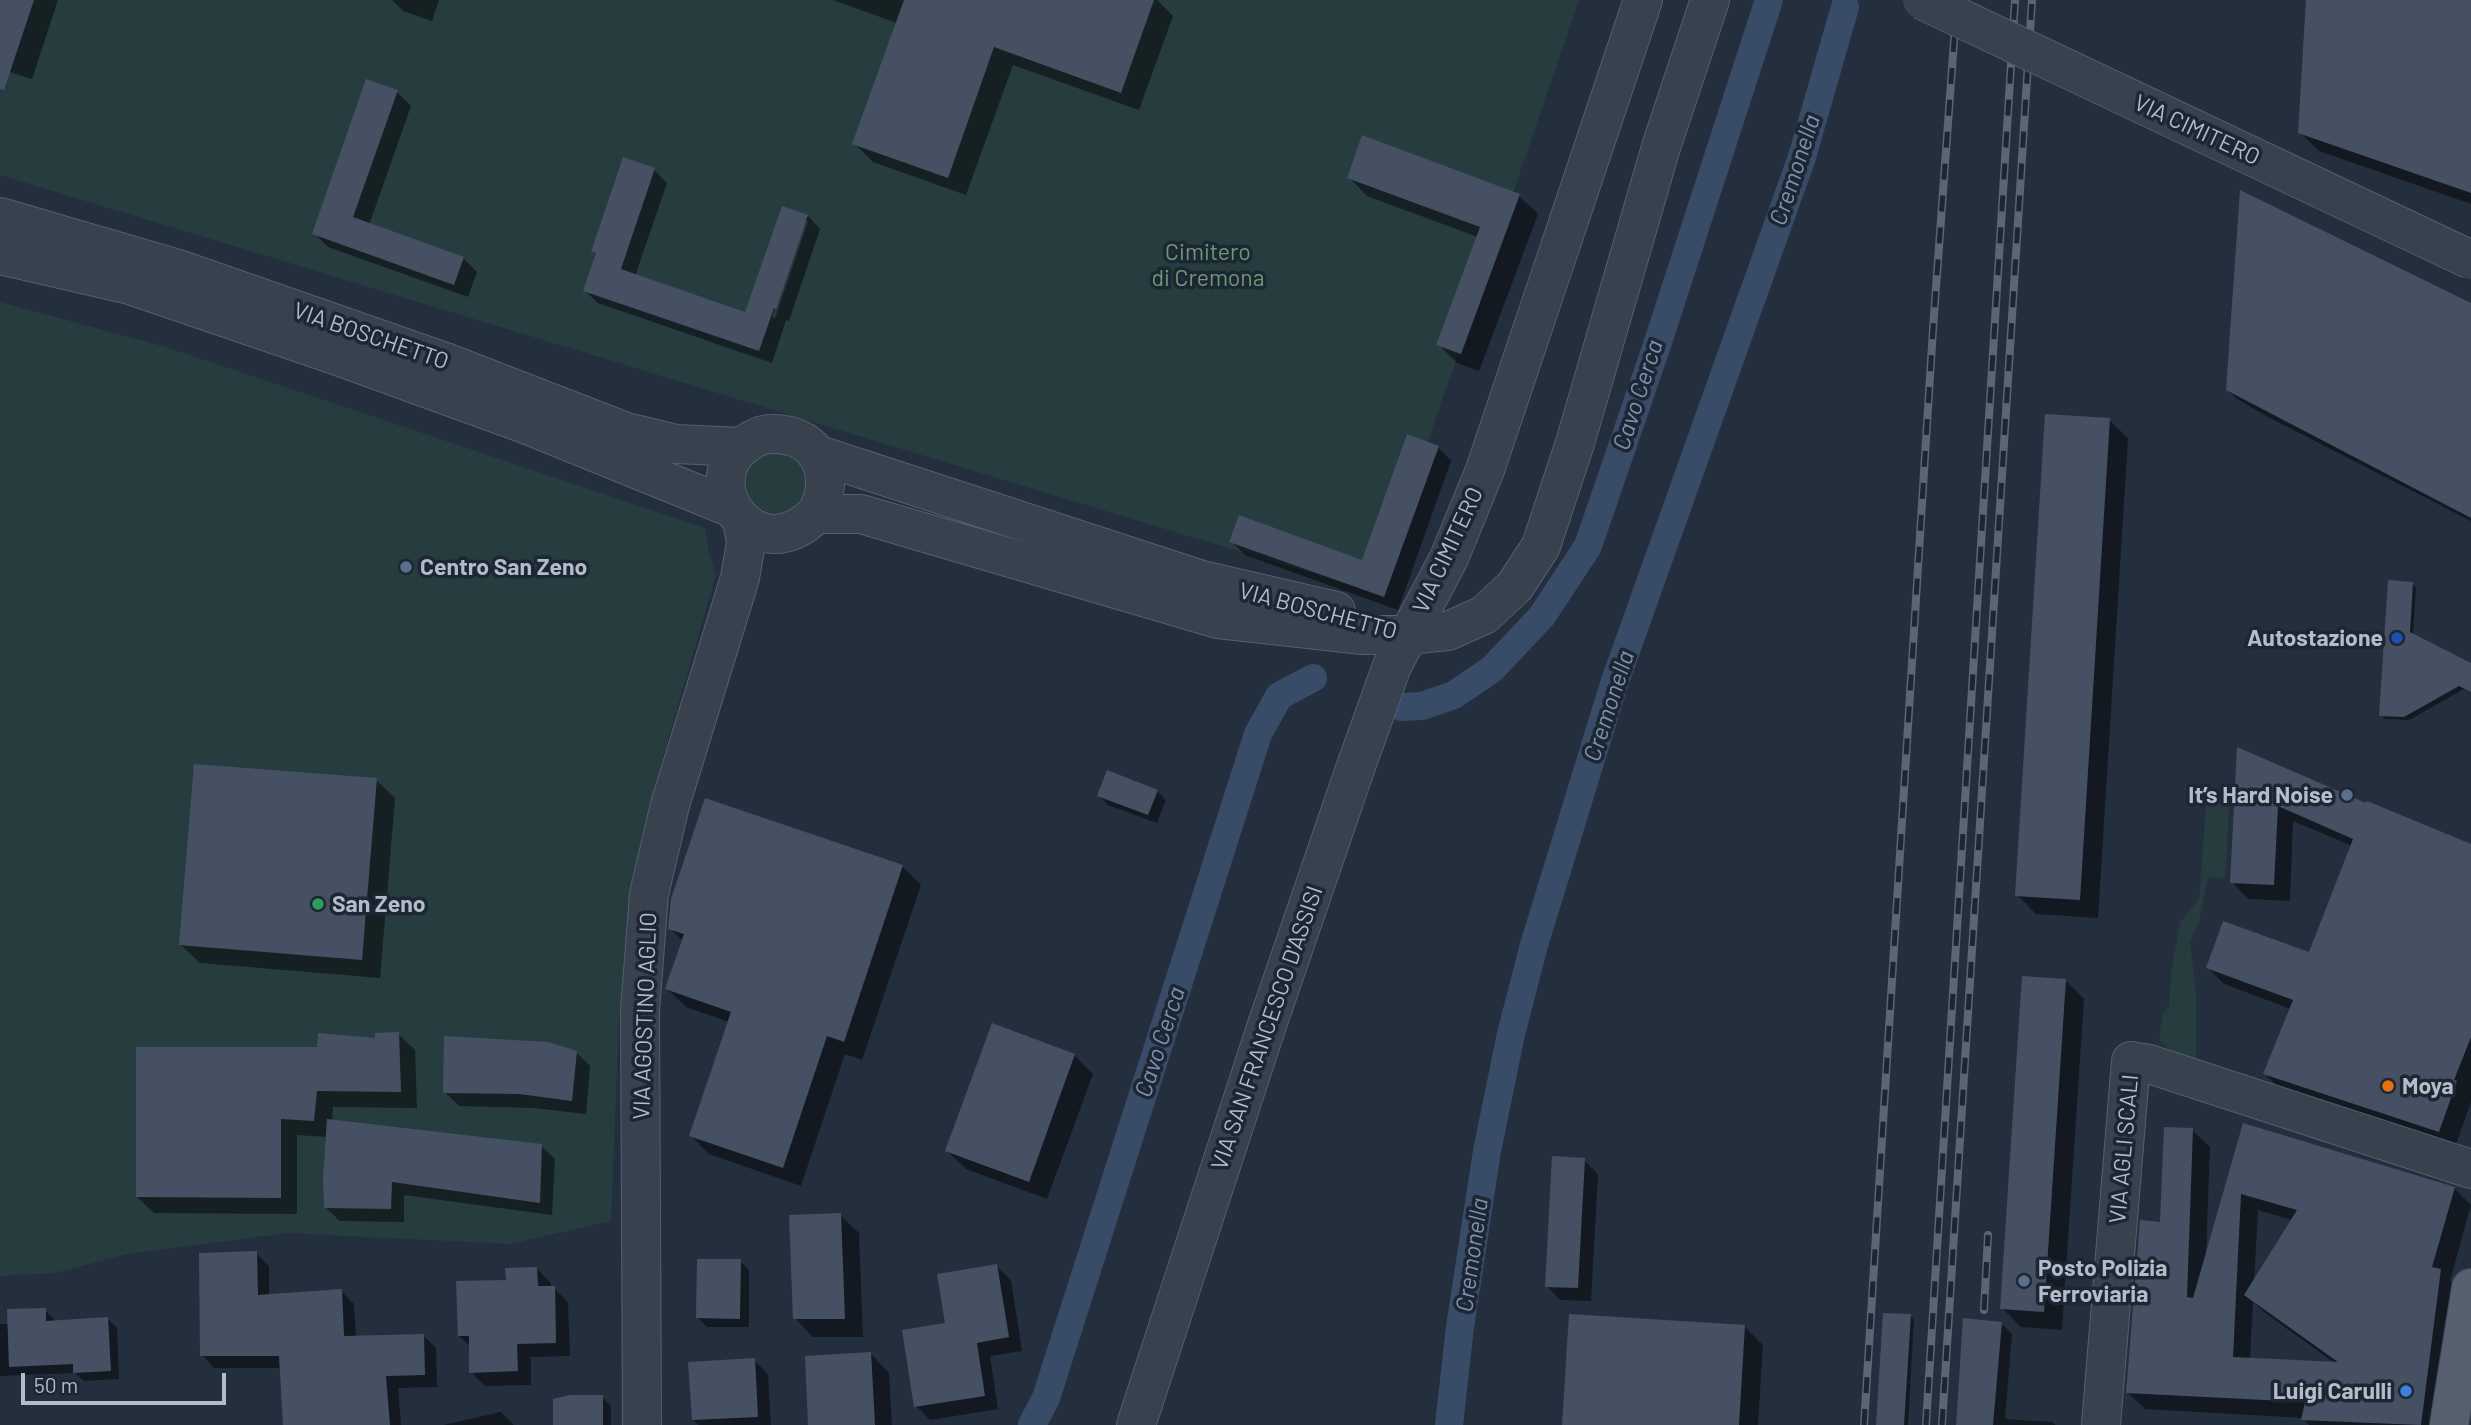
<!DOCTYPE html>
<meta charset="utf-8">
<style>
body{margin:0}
#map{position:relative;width:2471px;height:1425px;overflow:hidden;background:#242f3e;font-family:Barlow,sans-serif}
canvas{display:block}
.scale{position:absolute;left:21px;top:1373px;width:205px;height:32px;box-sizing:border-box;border:4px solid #b4bcc9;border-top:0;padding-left:9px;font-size:21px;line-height:24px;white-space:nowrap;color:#b4bcc9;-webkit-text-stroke:5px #1d2633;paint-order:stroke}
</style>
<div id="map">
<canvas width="2471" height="1425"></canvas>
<div class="scale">50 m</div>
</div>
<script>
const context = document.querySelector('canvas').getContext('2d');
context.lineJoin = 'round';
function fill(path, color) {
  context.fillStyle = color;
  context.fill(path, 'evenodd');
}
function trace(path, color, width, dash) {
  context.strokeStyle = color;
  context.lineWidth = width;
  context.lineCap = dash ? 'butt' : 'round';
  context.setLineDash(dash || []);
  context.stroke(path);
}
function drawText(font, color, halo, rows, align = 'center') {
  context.font = font + ' Barlow,sans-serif';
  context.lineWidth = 7;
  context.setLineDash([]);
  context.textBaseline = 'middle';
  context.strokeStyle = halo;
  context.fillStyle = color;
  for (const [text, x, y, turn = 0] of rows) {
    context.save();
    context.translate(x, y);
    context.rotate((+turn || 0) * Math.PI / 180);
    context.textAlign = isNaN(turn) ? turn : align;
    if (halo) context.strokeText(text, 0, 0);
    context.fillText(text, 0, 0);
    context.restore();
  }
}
fill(new Path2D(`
 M0,0h1579l-203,593 -1376,-418z
 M0,302l166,45 539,181 4,27 7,19 -62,215 -35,230 -8,202 -101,23 -222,-11 -161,21 -72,19 -55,3z
 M763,451l33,4 15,29 -16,29 -33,3 -20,-27 4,-22z
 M2207,793l23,1 -5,84 -17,-1 -9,45 -9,20 6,51v66l-26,-8 -11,-12 4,-25 6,-8 2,-33 9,-51 19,-23z`), '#263c3f');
fill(new Path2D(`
 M0,0h58l-26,79 -32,-10z
 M392,0h47l-7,21 -29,-10z
 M833,0h324l16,16 -34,94 -126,-45 -47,130 -93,-33 -19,-19 43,-120z
 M2308,0h163v204l-152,-53 -19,-19z
 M397,92l14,14 -42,119 94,33 14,14 -9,25 -140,-50 -14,-14z
 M624,160l30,10 13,13 -32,93 112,38 36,-106 25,8 12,13 -31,92 -3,-1 -14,43 -174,-60 -13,-12 12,-36 -4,-4zM804,221h4l-33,97 -3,-1z
 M1349,177l170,19 19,18 -59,157 -22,-8 -19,-19 40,-107 -111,-41z
 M2471,305v216l-205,-105 -29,-17 -9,-9z
 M2109,420l19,18 -30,480 -62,-4 -19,-19z
 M1438,447l13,14 -53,149 -153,-55 -14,-14 132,22z
 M2412,584l4,4 -3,48 58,29v27l-7,-3 -55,31 -24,-1 -4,-4z
 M2238,749l129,56 104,41v256l-16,45 -174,-57 -16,-16 26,-65 -67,-25 -16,-16 102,-14 42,-108 -59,-25 -3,80 -42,-2 -16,-17z
 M376,780l19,18 -15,180 -180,-15 -19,-18z
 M1157,791l9,9 -9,23 -49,-18 -9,-9z
 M902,866l19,19 -59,175 -17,-6 -44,132 -92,-32 -18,-18 38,-114 -43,-15 -19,-18 16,-48 -13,-13z
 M2066,981l18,18 -22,331 -41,-3 -19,-19z
 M398,1034l17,16 2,58 -84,-1 -1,14 209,25 14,13 -3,56 -148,-20v27l-64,-1 -14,-13 1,-71 -30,-2v79l-143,-1 -17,-16 182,-148 58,-9z
 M576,1052l14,14 -4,48 -52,-6 -75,-2 -14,-14z
 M1074,1055l19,19 -46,125 -81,-30 -19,-18z
 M2244,1125l210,63 17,17 -21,76 8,8 -17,136h-132l-5,-7 -159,-9 -18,-17 35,-168 30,-94 18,17 -4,108zM2258,1210l34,10 -38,63zM2253,1301l11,11 72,52 -86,-4z
 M1584,1160l14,14 -7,127 -31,-1 -13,-14z
 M840,1215l19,18 4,104h-50l-18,-19z
 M256,1253l13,13v30l72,-5 13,13 2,33 67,-2 13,13 1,39 -39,1 3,37h-116l-3,-57h-68l-12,-13z
 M740,1261l9,9v57h-42l-9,-9z
 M997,1266l14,14 11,71 -32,5 8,53 -68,11 -14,-14 31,-82z
 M537,1269l14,14v5h3l14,14 2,54 -39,1v28l-46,1 -14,-14v-25l-12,-11z
 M45,1310l9,9v3l54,-3 9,9 2,51 -35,2 -9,-8 -75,3v-52h9z
 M1910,1316l4,4 -6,105h-30z
 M2001,1323l11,11 -7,85 47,3 4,3h-98z
 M1745,1327l18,18 -5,80h-194z
 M871,1354l18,19 3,52h-71z
 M754,1360l14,14 3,51h-72l-6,-5z
 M602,1397l9,9v19h-57z
 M501,1412l13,13h-71z`), '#0007');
trace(new Path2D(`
 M1402,707l20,-1 32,-11 38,-26 50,-53 46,-70 69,-201 112,-345
 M1032,1425l14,-27 212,-664 21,-38 34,-18
 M1449,1425l11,-98 27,-176 24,-117 23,-89 80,-261 188,-527 43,-150`), '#394c67', 28);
fill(new Path2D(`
 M0,0h34l-30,90 -4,-1z
 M904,0h250l-33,93 -127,-46 -46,131 -96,-34z
 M2306,0h165v193l-173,-60z
 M366,79l32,11 -45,127 111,40 -10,28 -142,-51z
 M1362,135l158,59 -59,160 -25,-9 44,-118 -133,-49z
 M623,157l32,11 -34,101 124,43 37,-106 26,9 -32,94 -2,-1 -15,43 -176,-60 13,-38 -5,-1z
 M2240,190l231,113v215l-245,-128z
 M2045,414l65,4 -30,482 -65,-4z
 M1407,434l32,12 -55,151 -155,-55 10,-27 123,45z
 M2388,580l25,2 -3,50 61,31v29l-12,-6 -55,31 -25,-1z
 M2237,747l129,56 1,-2 104,43v193l-17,43 3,1 -18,51 -176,-58 30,-74 -87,-32 17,-47 86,31 44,-113 -75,-33 -4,79 -44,-2z
 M194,764l183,14 -15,182 -183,-15z
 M1107,770l51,20 -10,25 -51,-19z
 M705,798l198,67 -59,177 -17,-6 -44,132 -94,-32 42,-124 -66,-23 19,-55 -16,-5 3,-30z
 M2022,976l44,3 -22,333 -44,-3z
 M992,1023l83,31 -46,128 -84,-31z
 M399,1032l2,60 -84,-1 -3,30 -33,-2v79l-145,-1v-150h181l1,-14 57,5v-5z
 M444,1036l104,6 29,9 -5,50 -53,-7 -76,-1z
 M327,1119l215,25 -2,59 -148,-21 -1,27 -67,-1 -1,-30z
 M2243,1123l212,64 -23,80 9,2 -20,156 -120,-5 4,-18 -179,-9 14,-173 20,2 4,-95 29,1 -6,169 6,1zM2241,1194l56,16 -53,85 94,67 -105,-5z
 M1552,1156l33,2 -7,130 -33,-1z
 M841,1213l4,106h-52l-4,-104z
 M257,1251l1,44 84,-6 2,47 80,-2 1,41 -39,1 4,49h-107l-4,-69h-79l-1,-103z
 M697,1259h44l-1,60 -44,-1z
 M997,1264l12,73 -32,6 8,53 -71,11 -12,-77 43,-7 -8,-49z
 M537,1267l1,19h17l1,57 -39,1 1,27 -49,2v-37h-11l-2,-55 50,-1 -1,-12z
 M46,1308v13l62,-4 3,54 -38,2v-9l-64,3 -2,-58z
 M1883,1313l28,1 -7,111h-28z
 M1569,1314l176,11 -6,100h-177z
 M1963,1318l39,4 -9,103h-37z
 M871,1352l4,73h-67l-3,-69z
 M755,1358l3,59 -66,3 -4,-58z
 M570,1395h33v30h-50v-26z`), '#455162');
const minor = new Path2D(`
 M0,217l178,52 267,93 181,70 50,12 66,3
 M0,255l130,30 205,70 190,69 207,84
 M816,454l386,126 134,31
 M816,514c21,-36 5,-79 -41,-80 -11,-1 -21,4 -29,10 -54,36 9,131 70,70h45l357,105 145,16h45l40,-4 36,-16 31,-29 26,-40 34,-103 86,-296 49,-147
 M642,1425l-2,-414 9,-117 21,-89 70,-227 6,-36 -4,-21
 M1136,1425l130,-397 89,-259 37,-103 57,-108 36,-88 158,-470
 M2101,1425l30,-364 18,3 322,105`);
const major = new Path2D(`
 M2449,1425l22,-137`);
trace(minor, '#565f6c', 40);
trace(major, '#414a57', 40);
trace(minor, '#38414e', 38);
trace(major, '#56606e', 38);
const rail = new Path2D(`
 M1984,1310l4,-75
 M1864,1425l69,-1096 24,-329
 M1926,1425l89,-1425
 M1942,1425l90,-1425`);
trace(rail, '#5a6575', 8);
trace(rail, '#1d2633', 5, [16]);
const minorBridge = new Path2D(`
 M1922,0l549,260`);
trace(minorBridge, '#565f6c', 40, []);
trace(minorBridge, '#38414e', 38);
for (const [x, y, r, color] of [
 [406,567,7,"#5c6f8a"],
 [2397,638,7,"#1a4fb4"],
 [2347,795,7,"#5c6f8a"],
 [318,904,7,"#2e9e5b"],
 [2388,1086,7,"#e8710a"],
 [2024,1281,7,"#5c6f8a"],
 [2406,1391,7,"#3f7fe0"]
]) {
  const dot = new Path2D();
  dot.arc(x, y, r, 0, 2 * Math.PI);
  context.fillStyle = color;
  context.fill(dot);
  trace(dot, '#1d2633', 2.5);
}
drawText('23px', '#b4bcc9', '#1d2633', [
 ["VIA CIMITERO",2197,130,25],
 ["VIA BOSCHETTO",371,336,19],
 ["VIA CIMITERO",1448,550,-65],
 ["VIA BOSCHETTO",1318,611,15],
 ["VIA AGOSTINO AGLIO",645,1016,-88],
 ["VIA SAN FRANCESCO D'ASSISI",1267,1028,-71],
 ["VIA AGLI SCALI",2124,1149,-85]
]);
drawText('23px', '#6b9a76', '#1d2633', [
 ["Cimitero",1208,252],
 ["di Cremona",1208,278]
]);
drawText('bold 23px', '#b4bcc9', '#1d2633', [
 ["Centro San Zeno",420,567],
 ["Autostazione",2383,638,"right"],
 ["It’s Hard Noise",2333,795,"right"],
 ["San Zeno",332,904],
 ["Moya",2402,1086],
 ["Posto Polizia",2038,1268],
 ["Ferroviaria",2038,1294],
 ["Luigi Carulli",2392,1391,"right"]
], 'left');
drawText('italic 24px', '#7c92b1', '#1d2633', [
 ["Cremonella",1795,170,-72],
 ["Cavo Cerca",1638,395,-72],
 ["Cremonella",1609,706,-72],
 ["Cavo Cerca",1160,1042,-72],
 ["Cremonella",1472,1255,-82]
]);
</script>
